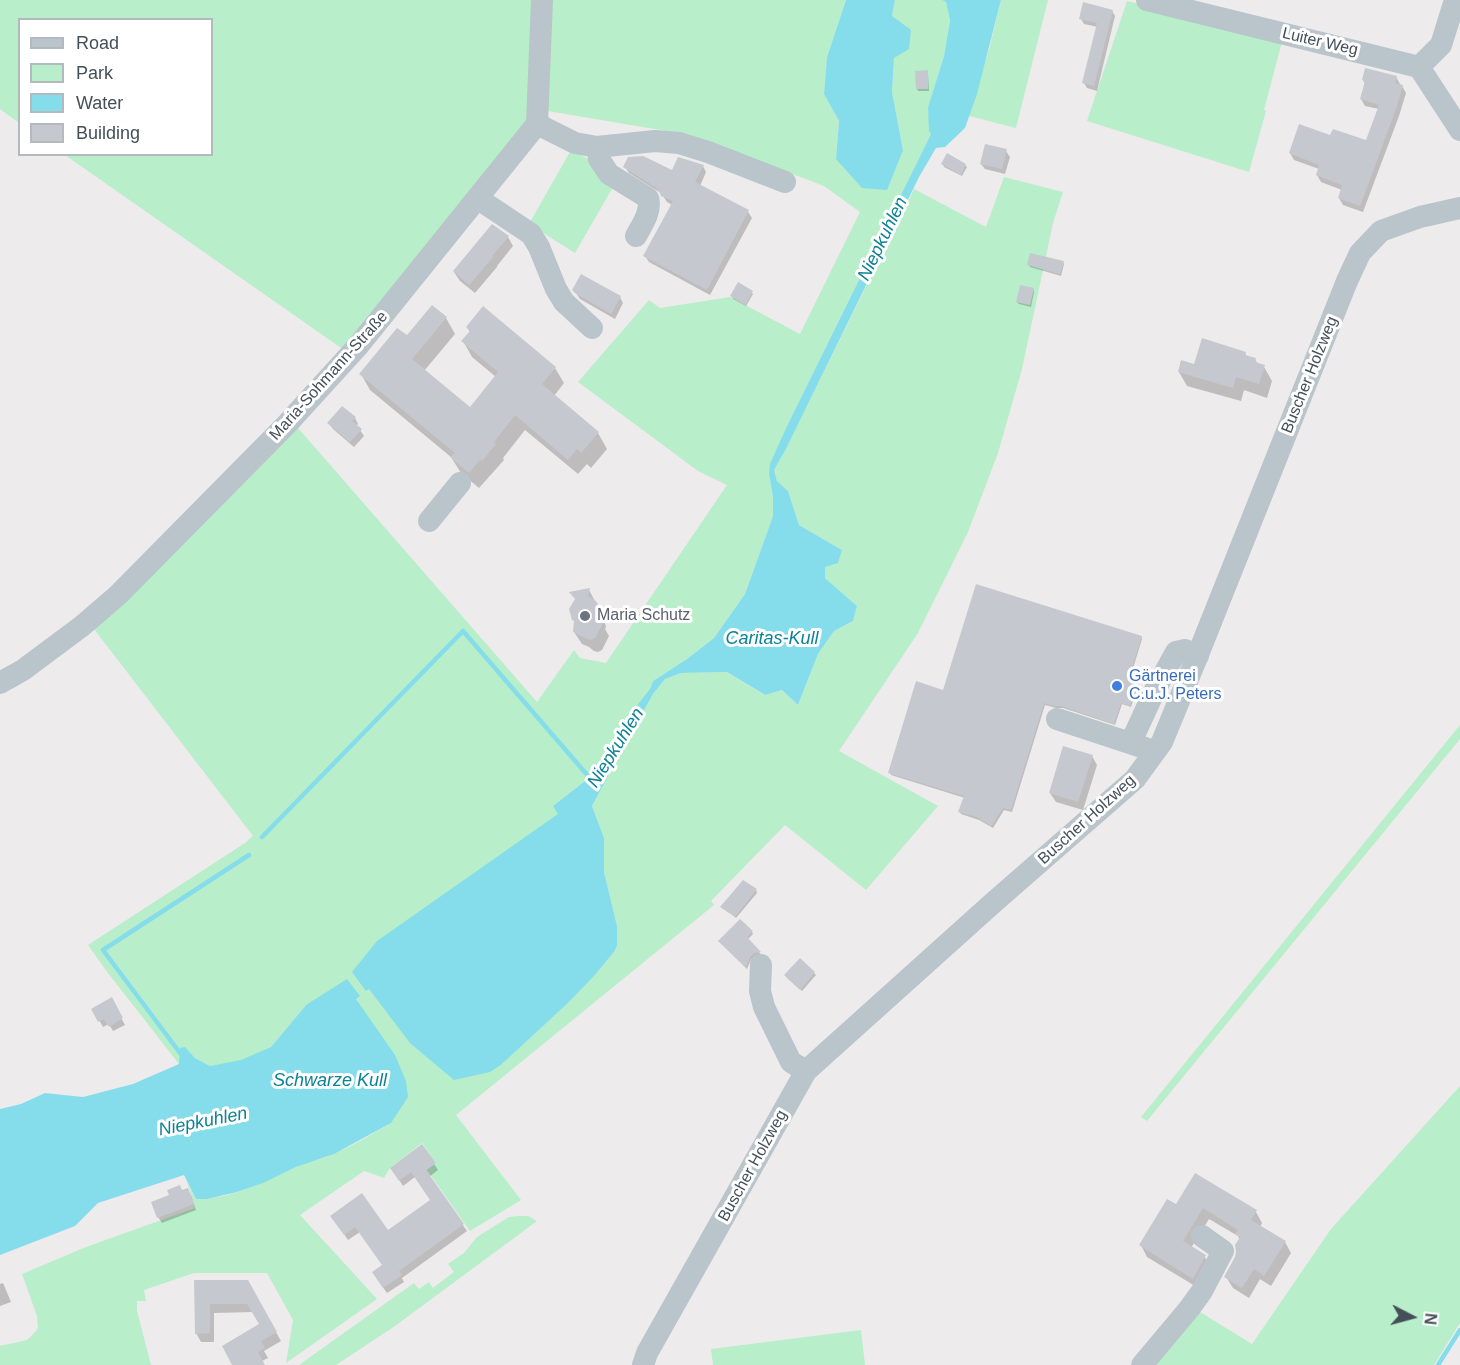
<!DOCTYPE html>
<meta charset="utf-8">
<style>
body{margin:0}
#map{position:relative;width:1460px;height:1365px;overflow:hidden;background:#eeebec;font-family:Helvetica,sans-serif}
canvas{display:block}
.legend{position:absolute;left:18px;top:18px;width:195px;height:138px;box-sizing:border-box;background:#fff;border:2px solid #b4b9bd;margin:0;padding:8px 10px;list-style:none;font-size:18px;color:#445059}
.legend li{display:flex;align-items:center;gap:12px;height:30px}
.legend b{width:30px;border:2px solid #b4b9bd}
.north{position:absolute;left:1382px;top:1287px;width:60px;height:60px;-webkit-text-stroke:4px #fff;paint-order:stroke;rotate:96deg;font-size:16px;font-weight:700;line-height:24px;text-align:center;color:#445059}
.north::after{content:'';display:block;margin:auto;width:21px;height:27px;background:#445059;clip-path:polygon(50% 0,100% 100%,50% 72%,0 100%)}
</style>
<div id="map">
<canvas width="1460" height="1365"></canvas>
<ul class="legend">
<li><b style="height:8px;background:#b9c4cb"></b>Road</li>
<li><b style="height:16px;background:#b8eec9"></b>Park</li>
<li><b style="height:16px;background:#85ddeb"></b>Water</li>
<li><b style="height:16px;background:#c5c9cf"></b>Building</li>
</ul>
<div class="north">N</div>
</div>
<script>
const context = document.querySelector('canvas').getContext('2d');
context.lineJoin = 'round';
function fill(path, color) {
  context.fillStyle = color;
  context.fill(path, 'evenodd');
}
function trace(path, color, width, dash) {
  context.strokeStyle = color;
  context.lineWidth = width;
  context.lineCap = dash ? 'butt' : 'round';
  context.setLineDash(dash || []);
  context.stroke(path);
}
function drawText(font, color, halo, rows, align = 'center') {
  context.font = font + ' Helvetica,sans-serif';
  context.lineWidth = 6;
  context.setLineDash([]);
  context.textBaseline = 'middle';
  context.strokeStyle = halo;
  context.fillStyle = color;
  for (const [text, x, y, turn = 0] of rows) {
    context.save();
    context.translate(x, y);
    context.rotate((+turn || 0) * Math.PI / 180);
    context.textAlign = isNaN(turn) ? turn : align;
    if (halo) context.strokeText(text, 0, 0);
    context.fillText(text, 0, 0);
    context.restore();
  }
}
fill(new Path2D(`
 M0,0h538l-5,124 -189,226 -279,-195 147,-1v-134h-192l-1,103 -19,-14z
 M547,0h299l-19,57 -3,37 15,27 -3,38 67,-9 -11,-58 2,-34 -2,-42 3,-16h47l4,2 4,17 -6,37 -16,51 3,27 -144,292 -18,48 4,23v19l-28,78 -31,44 -27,21 -34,22 -3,8 -11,15 -43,73 -11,4 -32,25 6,8 -97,68 -96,109 3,-2 133,75 66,-61 26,-27 20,-24 3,-6v-20l-13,-54v-34l-12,-32 51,-94 10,-18 12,-15 16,-6 46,-1 37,23 18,-5 16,15 20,-51 16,-23 19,-10 4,-15 -32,-28v-12l17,-16 -43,-25 -11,-34 -11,-10 -3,-11 12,-21 128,-260 72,38 18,-50 59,15 -10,31 -31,146 -24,84 -30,79 -50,101 -79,118 99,55 -72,84 -81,-65 -74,76 3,4 -258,210 65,85 -51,31 -43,-61 9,-7 -14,-20 -32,25 -6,10 -20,-7 -64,44 77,84 -91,64 7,-43 -26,-47h-73l-50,17 2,11h-9v10l14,54h-151v-19l27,-6 10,-10 1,-3 -1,-11 -15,-42 64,-27 109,-39 -8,-26 9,17c35,0 67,-17 98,-31 12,-6 26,-8 39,-14 20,-8 39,-20 58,-31l-35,-125 3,-2 -53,9 -35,42 -30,14 -31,5 -15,-8 -10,-11 -6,17 -71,-91 -20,-28 157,-102 8,-7 -159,-207 204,-201 239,274 37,-52 6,8 26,5 121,-178 -29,-14 -120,-89 71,-82 11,8 70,-11 70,37 60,-122 -36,-26 -134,-51 -148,-25z
 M1001,0h47l-32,128 -47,-12 21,-70z
 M1127,1l156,37 -19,72 2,1 -17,61 -162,-51z
 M571,150l19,10 23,27 -38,66 -46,-29z
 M1460,725v14l-313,382 -6,-4z
 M1460,1086v237l-26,42h-282l48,-53 52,32 79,-115z
 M519,1216h9l9,5 -142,105 -59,39h-37l115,-82 5,6 10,-7 4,6 21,-16 -6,-8 16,-11 13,-16 32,-20z
 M861,1330l4,35h-152l-2,-16z`), '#b8eec9');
fill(new Path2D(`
 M846,0h49l-3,16 19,14 -2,19 -15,9 -2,34 11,58 -16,40 -25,-2 -26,-29 3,-38 -15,-27 3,-37z
 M942,0h59l-24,94 -12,34 -20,19 -9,1 -17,29 -133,272 -12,21 3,11 11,10 11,34 43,25 -4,13 -13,4v11l32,28 -4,15 -19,10 -16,23 -20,51 -16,-15 -17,5 -38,-23 -46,1 -16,6 -12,15 -10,18 -51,94 12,32v34l13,54v20l-3,6 -20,24 -26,27 -66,61 -12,8 -36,8 -44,-37 -41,-54 -3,2 -14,-19 25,-31 181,-127 -5,-8 32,-25 11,-4 43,-74 11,-14 3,-8 34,-22 27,-21 31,-44 28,-78v-19l-4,-23 1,-10 17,-38 144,-292 -2,-3 -1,-24 16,-51 6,-36 -4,-18z
 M347,979l13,17 -4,3 39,56 11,26 2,16 -17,26 -57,31 -38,13 -33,16 -26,9 -30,7h-11l-12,-24 -86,28 -23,23 -75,29v-146l21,-5 24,-11 38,4 50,-13 46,-20 1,-16 5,-1 10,11 15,8 31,-6 30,-13 35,-42z`), '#85ddeb');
fill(new Path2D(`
 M1112,11l3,5 -18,75 -10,-3 -3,-5 14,-56 -14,-3 -3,-5z
 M927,72l1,2 1,17h-11l-1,-3z
 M1396,77l4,7v2h2l4,7 -7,23 -36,96 -20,-7 -4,-7 3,-8 -21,-8 -4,-7 2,-6 -25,-9 -4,-7 41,-16 36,5 12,-33 -14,-3 -4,-7 4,-15 -2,-4z
 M1006,151l4,6 -5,17 -20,-5 -4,-5z
 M943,164l22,1 2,2 -5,9 -18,-9z
 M703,166l3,6 -6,14 48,26 4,6 -42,77 -61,-33 -4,-6 27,-51 -5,-3 -6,-9 -32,-20 -4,-6 47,5z
 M508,237l5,9 -16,20v1l-22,26 -15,-12 -6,-9z
 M1063,262l1,2 -3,12 -31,-9 -1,-2z
 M1033,289l1,3 -3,15 -12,-3 -2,-2z
 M574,290l46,7 3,6 -8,16 -35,-20z
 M751,292l2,2 -7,12 -13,-7 -1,-3z
 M446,318l9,16 -31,37 46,38 26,-32 -24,-20 -9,-16 7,-9 -3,-5 88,41 9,15 -10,13 44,37 9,16 -16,19 -4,-4 -9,10 -53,-44 -22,28 1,2 -25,28 -18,-15 -10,-16 -81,-67 -9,-16 46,-36z
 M1245,353l2,4 8,3 4,5 5,2 8,14 -5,17 -23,-8 -3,11 -54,-15 -8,-14 16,-6z
 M355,418l3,6 -2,2 4,4 4,6 -10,11 -21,-18 -4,-6z
 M589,590l14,26 3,11 -1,2 4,7 -7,14 -4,2 -4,-1 -5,-4 -7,-3 -8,-12z
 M1141,637l1,2 -11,36 8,2 1,2 -9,28 -9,-3 -7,21 -52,-17h-7l-11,-3 -33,107 -8,-2 -11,18 -14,-8 -18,-6 -1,-2 5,-14 -74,-23 -1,-3 54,-80z
 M1092,756l5,9 -14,45 -27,-8 -6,-9z
 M756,890l1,3 -21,25 -14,-11z
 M752,932l1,2 -6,6 14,14 -6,2 -4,4 -4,9 -26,-26z
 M814,973l2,2 -14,16 -15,-13z
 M111,999l14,26 -12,6 -4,-7 -6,3 -10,-18z
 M434,1164l4,6 -9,7 38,54 -65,47 2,4 -17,11 -10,-14 6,-13 -23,-34 -12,8 -12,-18 51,10 45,-31 -17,-24 -12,9 -7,-11z
 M1195,1175l61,37 6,11 -2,4 25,15 6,11 -20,33 -11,-7 -11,19 -16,-10 -7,-11 12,-25 2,-12 -2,-4 -29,-17 -18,29 13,8 7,11 -11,22 -53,-32 -6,-12 35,-39z
 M182,1192l9,3 5,15 -34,13 -4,-6z
 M247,1281l34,60 -17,10 4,7 -6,3 2,4h-30l27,-40 -7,-13 -40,1v29h-13l-5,-9 -1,-51z
 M3,1283l8,19 -11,4v-22z`), '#0003');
trace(new Path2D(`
 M262,837l201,-206 132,153
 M183,1057l-80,-107 146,-95
 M1438,1365l22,-35`), '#85ddeb', 4.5);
fill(new Path2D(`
 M1083,2l30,8 -19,76 -12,-3 15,-60 -18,-4z
 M1365,68l32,8 -2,7 8,2 -7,24 -36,97 -22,-8 4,-13 -26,-10 3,-10 -30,-12 10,-29 31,11 3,-6 33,11 13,-35 -19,-6 5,-18 -3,-1z
 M928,70v19h-12l-1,-18z
 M985,144l22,5 -5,20 -22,-5z
 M947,153l19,11 -5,11 -20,-11z
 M643,156l29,14 6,-13 26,8 -9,17 54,28 -42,80 -64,-34 30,-55 -12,-5 -2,-5 -4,-4 -32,-20 5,-10z
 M492,224l17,12 -17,20 1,1 -24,28 -16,-14z
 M1030,253l34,8 -4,13 -33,-9z
 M581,274l40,22 -10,18 -36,-21 -3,-3z
 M738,282l15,9 -8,14 -15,-9z
 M1020,285l14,3 -4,17 -14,-3z
 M432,305l15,12 -35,42 58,48 28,-35 -37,-31 9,-10 -4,-4 17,-21 73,61 -14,17 57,48 -18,21 -4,-4 -9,11 -53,-45 -21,27 2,2 -14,17 -2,-1 -11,13 -19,-16 5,-4 -96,-79 38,-46 10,7z
 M1202,338l44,14 -1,3 11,3 -1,4 10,3 -6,19 -23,-7 -3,11 -55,-16 3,-12 13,4z
 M342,406l14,11 -4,4 10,8 -12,13 -23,-19z
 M976,584l166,52 -12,37 10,3 -10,30 -9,-3 -7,21 -53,-18h-8l-9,-3 -33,107 -8,-2 -12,18 -14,-9 -19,-5 6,-16 -76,-23 28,-92 27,9z
 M590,588l-2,8 9,6 3,11 -1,2 4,8 -8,15 -5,2 -17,-8 1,-11 -2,-1 -3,-11 6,-10 -6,-7z
 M1063,746l30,9 -15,47 -29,-9z
 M743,880l14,9 -22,28 -15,-10z
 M740,919l13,12 -6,6 14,15 -7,1 -4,4 -3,8 -2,2 -27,-26z
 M800,958l15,14 -15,18 -16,-15z
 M112,997l11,21 -14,9 -5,-8 -6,3 -7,-13z
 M422,1144l14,19 -10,7 38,54 -65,47 3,4 -19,13 -11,-16 10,-7 -27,-38 -11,8 -14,-19 32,-23 26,37 42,-30 -19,-28 -12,9 -9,-13z
 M1195,1173l62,37 -6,10 35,21 -22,35 -10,-7 -12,19 -18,-11 11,-20 1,-5 -1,-7 5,-8 -5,-3 3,-4 -35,-22 -20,33 23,14 -13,24 -54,-34 28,-46 9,5z
 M180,1185l2,5 6,-2 6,16 -37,14 -6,-16 18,-7 -2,-5z
 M194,1280h54l29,52 -16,9 4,7 -7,4 7,13h-33l-10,-19 37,-22 -12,-20h-37v29l-15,1z`), '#c5c9cf');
trace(new Path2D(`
 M1147,0l272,67 41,63
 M1419,67l22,-22 14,-45
 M537,124l38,19 22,4 58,-6 24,2 29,9 77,30
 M597,147l2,12 10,15 39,24c4,13 -6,27 -12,38
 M477,198l54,36 8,13 17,42 8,13 28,26
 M429,521l31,-38
 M0,683l23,-13 59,-44 36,-31 169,-171 71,-78 179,-222 5,-124
 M1057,719l88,29
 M1131,742l24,-52 21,-38 9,-2 13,6
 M761,965l-1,26 4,16 27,55 15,9
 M643,1365l4,-12 159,-282 188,-169 141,-123 27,-37 35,-85 150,-376 13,-28 21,-22 39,-14 40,-9
 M1142,1365l47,-56 13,-18 21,-40 -21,-15`), '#b9c4cb', 22);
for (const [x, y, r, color] of [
 [585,616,6,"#6b7280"],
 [1117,686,6,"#3f7fe0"]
]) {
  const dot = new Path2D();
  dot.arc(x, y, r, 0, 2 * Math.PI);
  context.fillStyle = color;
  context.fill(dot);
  trace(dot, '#fff', 2);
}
drawText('16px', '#445059', '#fff', [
 ["Luiter Weg",1320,42,13],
 ["Buscher Holzweg",1310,375,-68],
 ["Maria-Sohmann-Straße",329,376,-48],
 ["Buscher Holzweg",1087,820,-42],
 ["Buscher Holzweg",753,1166,-61]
]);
drawText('16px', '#5b616d', '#fff', [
 ["Maria Schutz",597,616]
], 'left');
drawText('16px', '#366cbe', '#fff', [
 ["Gärtnerei",1129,677],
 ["C.u.J. Peters",1129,695]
], 'left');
drawText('italic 18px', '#0c8295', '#fff', [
 ["Niepkuhlen",883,239,-64],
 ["Caritas-Kull",772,639],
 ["Niepkuhlen",616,748,-58],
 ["Schwarze Kull",330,1081],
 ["Niepkuhlen",203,1122,-11]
]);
</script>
